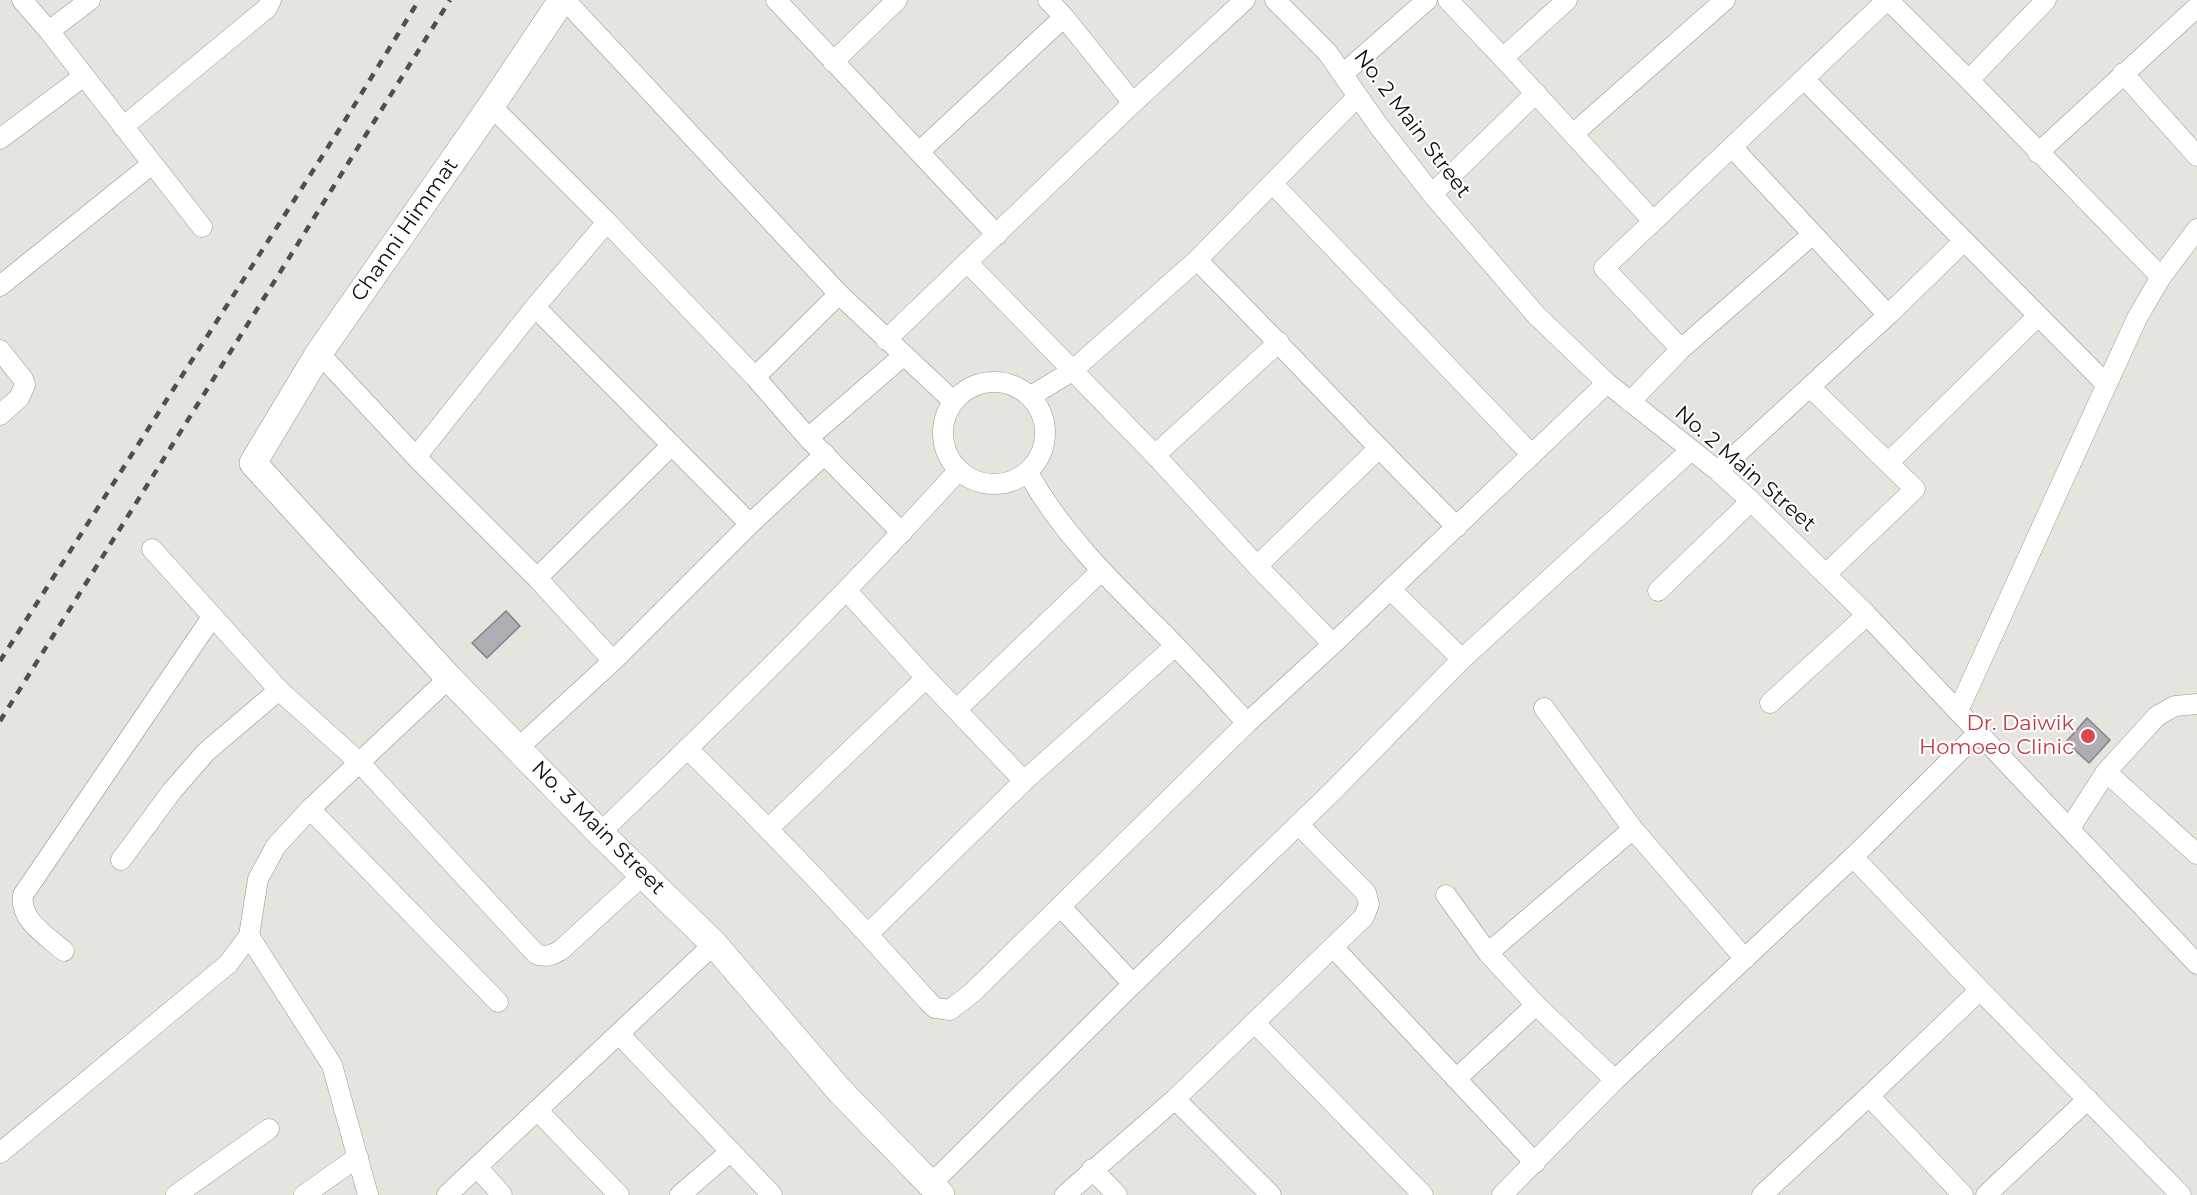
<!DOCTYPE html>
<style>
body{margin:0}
canvas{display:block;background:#e6e4de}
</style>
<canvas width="2197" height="1195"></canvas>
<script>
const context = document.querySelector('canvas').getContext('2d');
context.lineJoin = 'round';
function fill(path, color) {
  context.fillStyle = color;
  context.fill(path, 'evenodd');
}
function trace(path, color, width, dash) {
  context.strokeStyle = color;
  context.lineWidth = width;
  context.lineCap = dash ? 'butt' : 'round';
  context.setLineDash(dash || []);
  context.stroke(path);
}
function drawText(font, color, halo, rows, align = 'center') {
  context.font = font + ' Montserrat,sans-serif';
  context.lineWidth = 4.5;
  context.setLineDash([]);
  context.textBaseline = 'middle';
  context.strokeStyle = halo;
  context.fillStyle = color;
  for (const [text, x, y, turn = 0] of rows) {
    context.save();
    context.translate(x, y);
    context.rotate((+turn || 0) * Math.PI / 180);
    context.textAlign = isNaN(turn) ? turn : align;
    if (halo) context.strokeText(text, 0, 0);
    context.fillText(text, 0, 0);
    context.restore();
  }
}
const building = new Path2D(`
 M506,611l14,15 -33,32 -15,-15z
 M2087,718l23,22 -21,23 -23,-21z`);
fill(building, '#afadb3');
trace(building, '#848288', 1.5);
const street = new Path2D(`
 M22,0l27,31 153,196
 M565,0l274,294 114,107
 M776,0l221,235
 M1048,0l16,17 69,86
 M1275,0l52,52 51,73 54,69 104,121 71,68 111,88 33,30 116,114 330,349
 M1448,0l55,58 64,-58
 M1888,0l81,80 192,197
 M49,31l41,-31
 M1503,58l150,163
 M833,62l64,-62
 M1344,73l83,-73
 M2123,73l74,83
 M1804,79l302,305
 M1969,80l77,-80
 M491,106l116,116 148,155 53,61 94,95
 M123,127l144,-119 4,-8
 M1573,134l152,-134
 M0,139l84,-63
 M1732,147l156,168
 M920,151l144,-134
 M2038,153l159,-146
 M1273,184l259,271
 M1432,194l104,-101
 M1197,260c88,88 172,180 260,267
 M967,262l188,193 102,111 76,78
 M0,286l152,-122
 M535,307l215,217
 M886,340l247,-237 112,-103
 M1681,349l132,-115
 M0,350l23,29 2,6 -6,13 -19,17
 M319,353l97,104 121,121 76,83
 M755,377l84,-83
 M943 433a51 51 0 1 1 102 0a51 51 0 1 1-102 0Z
 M1810,387l105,102 -89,85
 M1031,396l41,-25 125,-111 161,-164
 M1630,402l51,-53 -77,-81 283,-268
 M808,438l95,-82
 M1155,455l124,-113
 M416,457l119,-150 72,-85
 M1888,463l150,-147
 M1718,471l170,-156 76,-74
 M1028,473c36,64 89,114 140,165 27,28 53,56 79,85
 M152,549l127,141 81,73 176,191c10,4 16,1 25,-4l83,-76
 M1257,566l121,-117
 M537,578l135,-133
 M846,590l80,88 98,103
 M1391,590l71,69
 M1658,591l93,-90
 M1770,703l97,-88
 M1544,708l89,121
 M957,709l144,-138
 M1958,711l179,-393 24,-41 36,-48
 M517,749l96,-88 137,-137 75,-70
 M688,749c83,81 162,164 239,251l8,8 15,2 22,-17 275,-270 86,-79 274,-261
 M2106,772l91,82
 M310,809l188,193
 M769,828l157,-150
 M2070,828l36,-56 51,-56 18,-10 22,-2
 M600,833c122,-117 244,-236 358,-362
 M1853,857l127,133 201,205
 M121,860l51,-69 34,-39 73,-62
 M1446,895l42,58 48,52 79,75
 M1060,906l73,78
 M868,934l156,-153 151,-135
 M249,936l83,129 36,130
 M1333,947l202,216
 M64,951c-17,-15 -45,-31 -41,-56l189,-278
 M1488,953l145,-124 112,130
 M1254,1022l169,173
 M619,1034l153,161
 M1456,1079l80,-74
 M1869,1096l94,99
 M1175,1099l96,96
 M537,1110l82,85
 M0,1153l228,-189 21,-28 9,-57 18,-33 34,-37 139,-131
 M477,1167l25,28
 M1092,1169l25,26
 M931,1184l202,-200 201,-194 128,-131 228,-208
 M176,1195l93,-66
 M304,1195l54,-38
 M447,1195l267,-251
 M680,1195l51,-44
 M1065,1195l110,-96 189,-182 5,-13 -3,-11 -67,-68
 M1502,1195l113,-115 238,-223 125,-124
 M1762,1195l107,-99 111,-106
 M1986,1195l102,-96`);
const secondary = new Path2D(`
 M562,0l-71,106 -172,247 -66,110 196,215 151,155 114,111 126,147 101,104`);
trace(street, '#96948f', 21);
trace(secondary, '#96948f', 28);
trace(street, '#fff', 20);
trace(secondary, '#fff', 27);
trace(new Path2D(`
 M0,661l344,-539 75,-122
 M0,721l450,-721`), '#504f4c', 4.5, [8, 8]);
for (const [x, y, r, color] of [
 [2088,736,8,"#e0444e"]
]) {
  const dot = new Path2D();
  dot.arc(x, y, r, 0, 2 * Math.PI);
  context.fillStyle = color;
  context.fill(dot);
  trace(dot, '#fff', 2);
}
drawText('21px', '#0e0d0c', '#fff', [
 ["No. 2 Main Street",1412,124,53],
 ["Channi Himmat",405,230,-55],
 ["No. 2 Main Street",1745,469,41],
 ["No. 3 Main Street",598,828,45]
]);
drawText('21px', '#be3a42', '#fff', [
 ["Dr. Daiwik",2074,724],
 ["Homoeo Clinic",2074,748]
], 'right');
</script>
